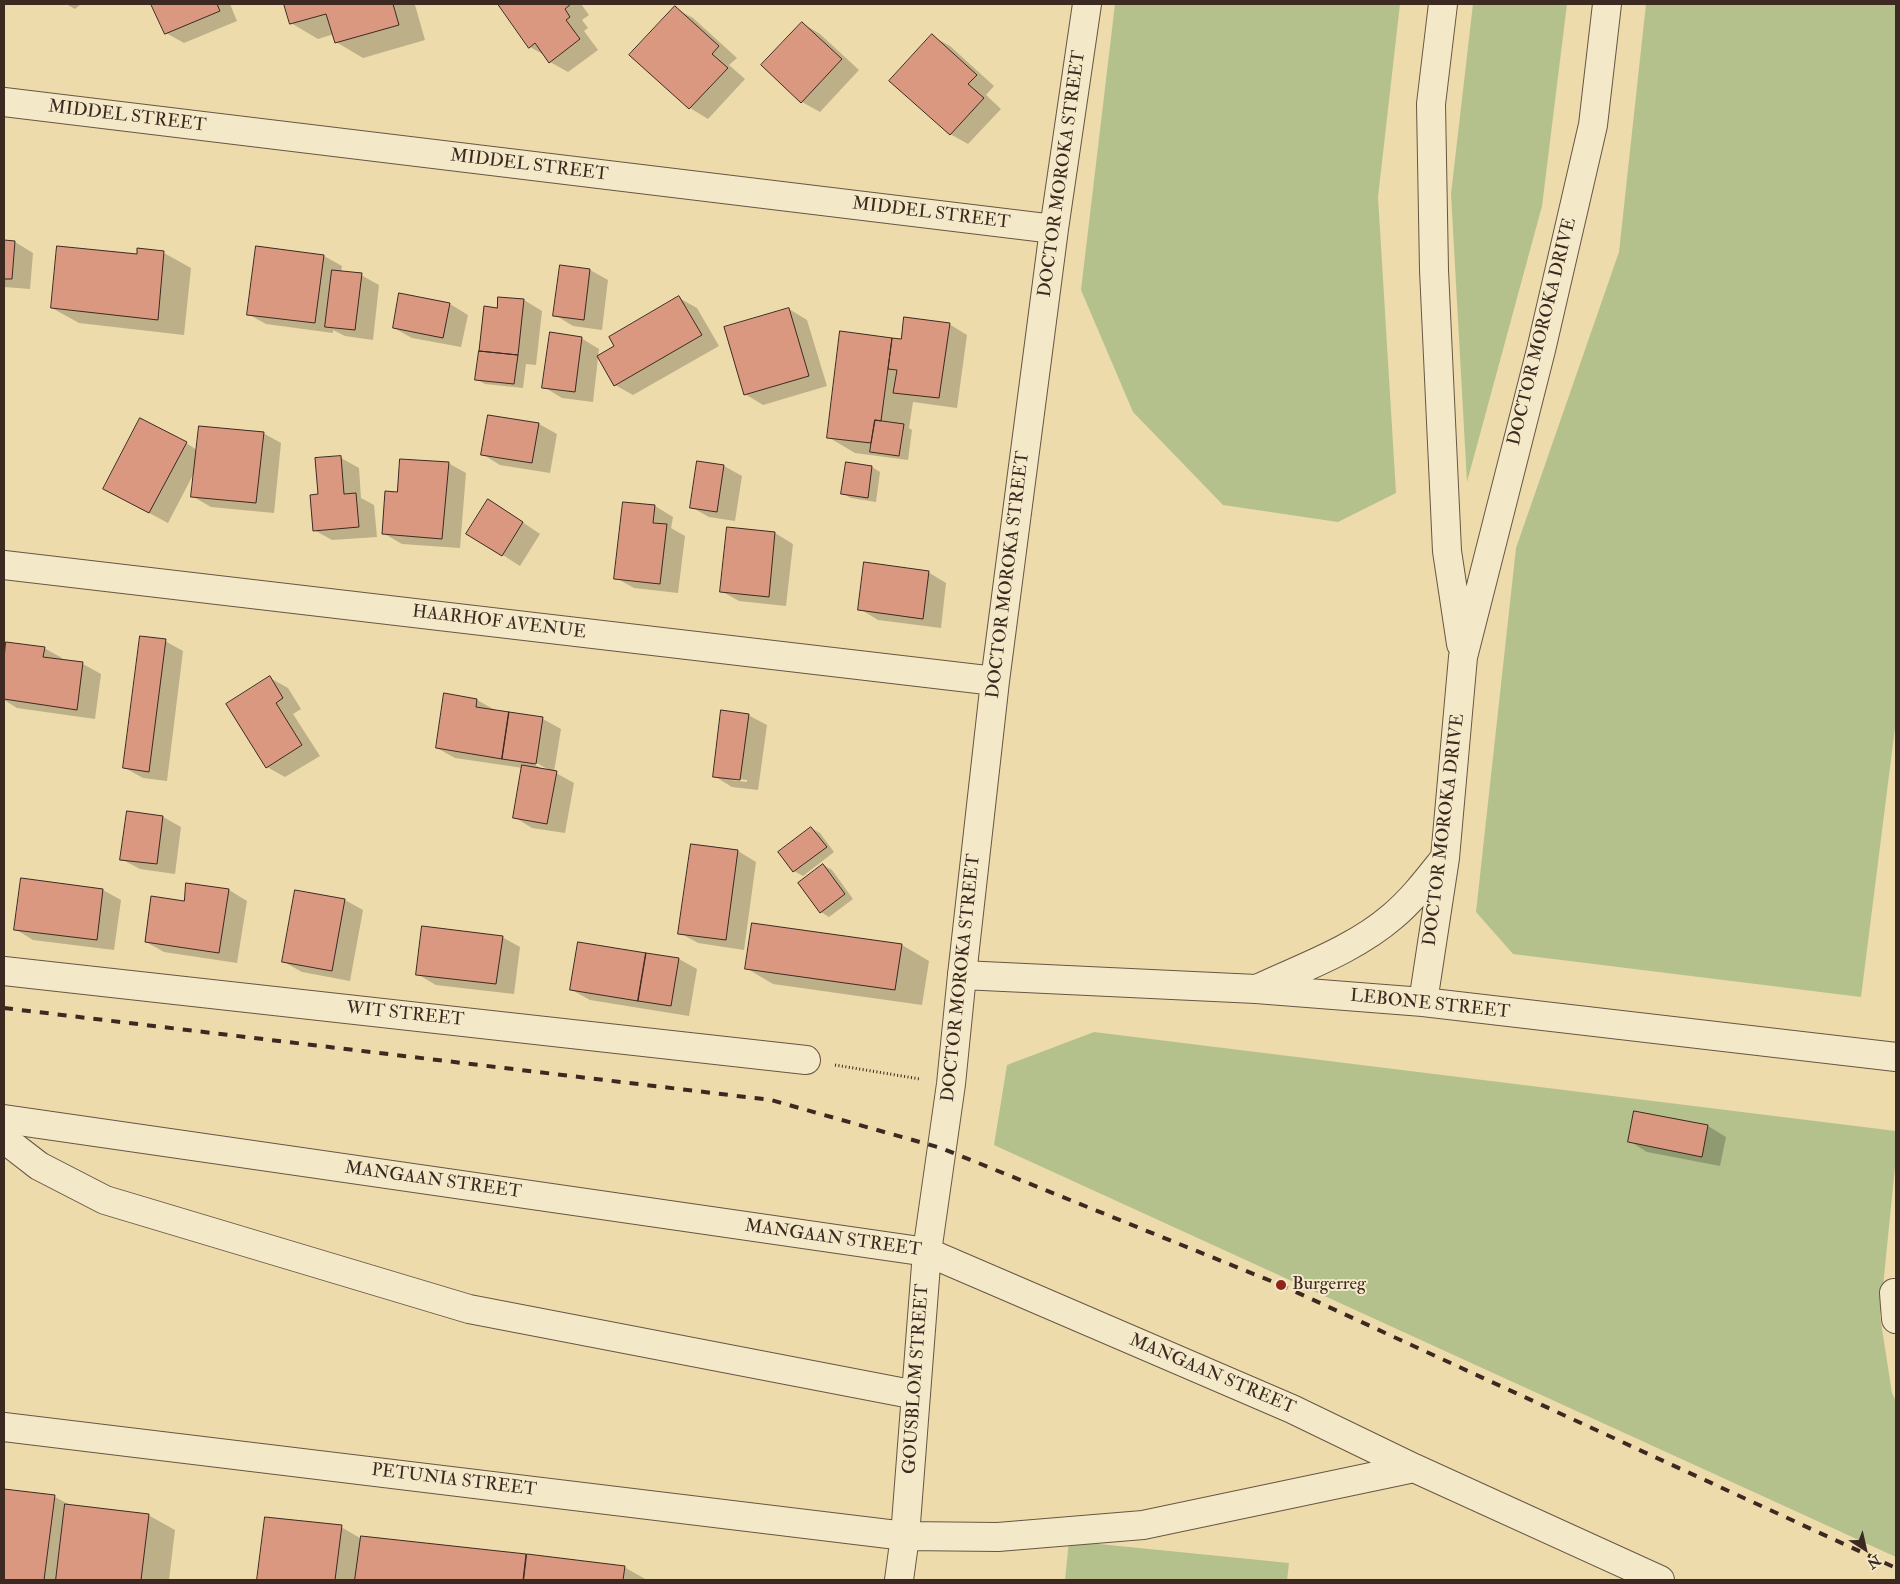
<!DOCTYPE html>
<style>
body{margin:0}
#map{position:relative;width:1900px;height:1584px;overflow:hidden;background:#eddbab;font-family:"IM FELL Double Pica",serif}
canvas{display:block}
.frame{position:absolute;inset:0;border:5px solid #3c2921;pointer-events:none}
.north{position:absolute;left:1840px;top:1524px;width:50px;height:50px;-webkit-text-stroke:4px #f3e8c8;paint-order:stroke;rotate:145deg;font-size:14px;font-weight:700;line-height:20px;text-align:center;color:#3c2921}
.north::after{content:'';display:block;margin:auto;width:18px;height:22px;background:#3c2921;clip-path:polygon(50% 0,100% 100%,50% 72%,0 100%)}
</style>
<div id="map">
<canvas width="1900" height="1584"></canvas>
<div class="frame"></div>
<div class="north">N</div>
</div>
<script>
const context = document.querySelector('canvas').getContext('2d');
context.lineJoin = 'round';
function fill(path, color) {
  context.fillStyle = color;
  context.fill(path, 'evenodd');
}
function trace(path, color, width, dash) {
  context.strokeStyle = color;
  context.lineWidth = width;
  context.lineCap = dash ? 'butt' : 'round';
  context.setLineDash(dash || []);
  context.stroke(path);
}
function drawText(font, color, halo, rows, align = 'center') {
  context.font = font + ' "IM FELL Double Pica",serif';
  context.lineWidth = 4;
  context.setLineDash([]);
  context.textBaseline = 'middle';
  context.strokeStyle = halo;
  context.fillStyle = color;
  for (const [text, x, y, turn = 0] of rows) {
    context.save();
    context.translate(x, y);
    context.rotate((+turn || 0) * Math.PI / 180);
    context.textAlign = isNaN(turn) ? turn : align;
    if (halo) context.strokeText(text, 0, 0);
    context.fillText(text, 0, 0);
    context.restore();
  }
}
fill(new Path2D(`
 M1115,4h285l-22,193 18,296 -58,29 -115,-17 -90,-93 -52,-122z
 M1473,4h94l-25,202 -75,276 -16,-288z
 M1646,4h250v716l-35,277 -348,-43 -37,-42 40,-364 103,-296z
 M1094,1032l802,99v26l-16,159 12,77 4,8v156l-902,-412 13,-80z
 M1069,1541l220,22 -2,17h-222z`), '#b4c18c');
fill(new Path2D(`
 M66,4h15l-6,5z
 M153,4h77l7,17 -53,22 -18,-10z
 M285,4h134l-4,1 10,35 -62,18 -27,-16 -2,-8 -16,5 -27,-16z
 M500,4h81l8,11 -7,5 6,8 -4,3 14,19 -30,22 -18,-10 -4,-6 -16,-9z
 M675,8l18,10 44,40 -8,7 16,14 -37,40 -18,-11z
 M802,23l18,11 39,36 -39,42 -18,-10 -39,-37z
 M932,36l18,10 44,40 -8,9 15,14 -33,35 -18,-10z
 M4,242h11l18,11 -3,36 -26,-2z
 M257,247l67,9 18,10 -1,6 20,3 18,10 -6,55 -28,-4 -12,-6v3l-67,-9 -18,-10z
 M138,250l26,3 27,15 -7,67 -105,-12 -27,-15 86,-53z
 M590,270l18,10 -6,50 -29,-4 -18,-11z
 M400,295l50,9 18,11 -7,32 -49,-9 -18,-10z
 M499,298l25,2 18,11 -6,54 -10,-1 -3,24 -38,-4 -9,-5 22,-70z
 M679,298l18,10 22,38 -86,49 -18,-10 1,-39z
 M789,309l18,11 20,66 -64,19 -18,-11z
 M949,324l18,11 -10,73 -44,-6 -4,26 3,2 -4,30 -53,-7 -27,-16 13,-104 61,7z
 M581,338l18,11 -6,53 -31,-4 -18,-11z
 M539,424l18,10 -7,39 -50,-8 -18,-11z
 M263,433l18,10 -7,70 -63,-6 -19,-11 3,-25 -27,52 -45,-24 63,-56 11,7z
 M341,458l18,10 2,30 13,7 3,32 -45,3 -18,-10 6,-34z
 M698,462l26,4 18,10 -7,45 -26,-4 -18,-10z
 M448,463l18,10 -6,75 -58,-4 -19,-11z
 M872,467l8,5 -4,30 -25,-4 -8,-4z
 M655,506l18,11 -2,11 14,8 -7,57 -44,-5 -18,-10z
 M506,511l34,23 -20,32 -52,-33z
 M775,533l18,11 -7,62 -47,-5 -18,-10z
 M928,572l18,11 -5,45 -63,-8 -18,-11z
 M165,641l18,10 -16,130 -24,-3 -18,-10z
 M7,643l37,5 18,10v3l21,3 18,10 -6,45 -78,-11 -13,-8v-32z
 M270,678l18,10 13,21 -8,5 27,42 -35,21 -18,-10z
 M477,700l18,10 48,9 18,10 -7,43 20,11 -9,50 -33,-5 -18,-11 9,-49 -68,-10 -18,-10zM531,760l20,11h-5l-16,-9z
 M748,715l19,10 -9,65 -26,-3 -18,-11zM731,778l16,2v2l-16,-2z
 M163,817l18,10 -6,47 -35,-5 -19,-10z
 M811,828l9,5 14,19 -31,24 -9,-5 -15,-19z
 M738,851l18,11 -12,88 -46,-7 -18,-10z
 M823,865l9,5 21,29 -24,18 -8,-5z
 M103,890l18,10 -7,50 -81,-10 -18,-11z
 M229,890l18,11 -10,62 -73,-11 -18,-10 39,-40z
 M296,892l49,8 18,10 -13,71 -48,-9 -18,-10z
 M502,937l18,10 -6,47 -78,-9 -19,-11z
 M902,945l27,16 -7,44 -149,-21 -27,-16z
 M679,959l18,10 -8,47 -99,-16 -18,-10z
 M1708,1126l18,11 -6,29 -73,-14 -18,-11z
 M4,1491l51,6 15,8 78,10 27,15 -6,50h-165z
 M267,1518l74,9 19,11 264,29 23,13h-388z`), '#0003');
const building = new Path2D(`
 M151,4h66l3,7 -55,23z
 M284,4h109l6,21 -64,18 -9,-29 -36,10z
 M498,4h73l-6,5 5,8 -4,3 14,19 -31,24 -14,-20 -6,5z
 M675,6l44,40 -7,8 16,14 -39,41 -60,-54z
 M802,22l40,37 -41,44 -40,-38z
 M932,34l45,41 -9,9 16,14 -34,37 -61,-54z
 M4,240l11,1 -3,38h-8z
 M57,246l80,8v-6l27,3 -6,69 -107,-12z
 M256,246l68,9 -9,68 -68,-8z
 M560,265l30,4 -6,51 -31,-4z
 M332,270l30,3 -7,57 -30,-3z
 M399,293l51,10 -7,35 -50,-10z
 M679,296l23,39 -88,51 -17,-30 17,-10 -5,-9z
 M498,297l26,2 -6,56 -39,-4 5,-45 13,2z
 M789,308l20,68 -65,19 -20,-68z
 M904,317l46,6 -11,75 -46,-5 4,-23 -9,-1 4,-31 9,1z
 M840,331l52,7 -11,83 -6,-1 -4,23 -44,-5z
 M550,332l32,5 -7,55 -33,-4z
 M479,351l39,4 -4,29 -39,-4z
 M488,415l51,8 -7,40 -51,-8z
 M140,418l47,24 -38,71 -46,-24z
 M875,420l29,4 -5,32 -29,-4z
 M199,426l65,6 -8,71 -65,-6z
 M341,456l3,38 12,-1 3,34 -46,4 -3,-36 8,-1 -3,-36z
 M400,459l49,3 -7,77 -60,-5 3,-43 12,1z
 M697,461l27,4 -7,47 -27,-4z
 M846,462l26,4 -4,32 -27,-4z
 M488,499l35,23 -21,34 -36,-22z
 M623,502l32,3 -2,18 14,1 -7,60 -46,-5z
 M727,527l48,5 -6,65 -49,-5z
 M864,562l65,9 -6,48 -65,-9z
 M140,636l26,3 -17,133 -26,-4z
 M6,642l39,5 -2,10 40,5 -6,48 -73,-11v-40z
 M270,676l13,22 -7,5 26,42 -36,23 -40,-64z
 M444,693l33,6 -1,8 33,5 -7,47 -66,-11z
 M721,710l28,4 -9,66 -27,-3z
 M509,712l34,5 -7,47 -34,-5z
 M522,765l35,6 -10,53 -34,-6z
 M127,811l36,5 -6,48 -37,-4z
 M811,827l16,20 -34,25 -15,-20z
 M691,844l47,6 -12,90 -48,-6z
 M823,864l22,30 -25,19 -22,-30z
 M21,878l82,11 -6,51 -83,-10z
 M186,883l43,6 -10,64 -74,-11 6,-46 33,5z
 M295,890l50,9 -13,72 -50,-9z
 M752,923l150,21 -7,46 -150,-21z
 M422,926l81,10 -7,48 -80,-9z
 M578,942l68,11 -8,48 -68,-11z
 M646,953l33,5 -8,48 -33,-5z
 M1634,1111l74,14 -6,32 -74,-15z
 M4,1489l51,6 -11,85h-40z
 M65,1504l84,10 -8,66h-85z
 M265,1517l77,8 -7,55h-78z
 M361,1536l165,18 -3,26h-168z
 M527,1554l98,12 -2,14h-99z`);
fill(building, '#db9880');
trace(building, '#3c2921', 1);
const minor = new Path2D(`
 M4,102l1050,127
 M4,565l991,116
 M4,971l802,89
 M962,975l33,-294 59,-452 33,-225
 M4,1139l35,27 66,34 364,109 447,86
 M1894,1293l2,26
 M4,1427l901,109 93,1 145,-12 271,-57
 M899,1580l6,-44 22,-284 365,157 122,59 246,112`);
const tertiary = new Path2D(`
 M1443,4l-12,100 3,166 13,281 14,93
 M1259,988c45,-21 96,-39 134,-72 20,-17 35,-37 51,-57
 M1423,1002l22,-144 18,-201 78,-307 52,-225 14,-121
 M4,1119l923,133 24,-168 11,-109 294,14 167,13 473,55`);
trace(minor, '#685644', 30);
trace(tertiary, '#685644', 30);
trace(new Path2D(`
 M835,1065l85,14`), '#3c2921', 3, [1, 2.5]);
trace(minor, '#f3e8c8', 28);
trace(tertiary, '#f3e8c8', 28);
trace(new Path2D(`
 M4,1008l767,92 170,48 340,137 615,283`), '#3c2921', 4, [9, 9]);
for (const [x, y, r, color] of [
 [1281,1285,6,"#8f2418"]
]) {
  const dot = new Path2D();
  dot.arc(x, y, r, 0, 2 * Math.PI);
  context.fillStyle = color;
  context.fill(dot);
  trace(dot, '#f3e8c8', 2);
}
drawText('18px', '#3c2921', '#f3e8c8', [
 ["MIDDEL STREET",127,117,7],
 ["MIDDEL STREET",529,166,7],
 ["DOCTOR MOROKA STREET",1063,174,-82],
 ["MIDDEL STREET",931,214,7],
 ["DOCTOR MOROKA DRIVE",1543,332,-76],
 ["DOCTOR MOROKA STREET",1009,575,-83],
 ["HAARHOF AVENUE",499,623,7],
 ["DOCTOR MOROKA DRIVE",1445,830,-83],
 ["DOCTOR MOROKA STREET",962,978,-84],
 ["LEBONE STREET",1430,1005,6],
 ["WIT STREET",405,1015,6],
 ["MANGAAN STREET",433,1181,8],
 ["MANGAAN STREET",833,1239,8],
 ["MANGAAN STREET",1212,1375,23],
 ["GOUSBLOM STREET",917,1379,-86],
 ["PETUNIA STREET",454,1481,7]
]);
drawText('18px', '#3c2921', '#f3e8c8', [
 ["Burgerreg",1292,1285]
], 'left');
</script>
